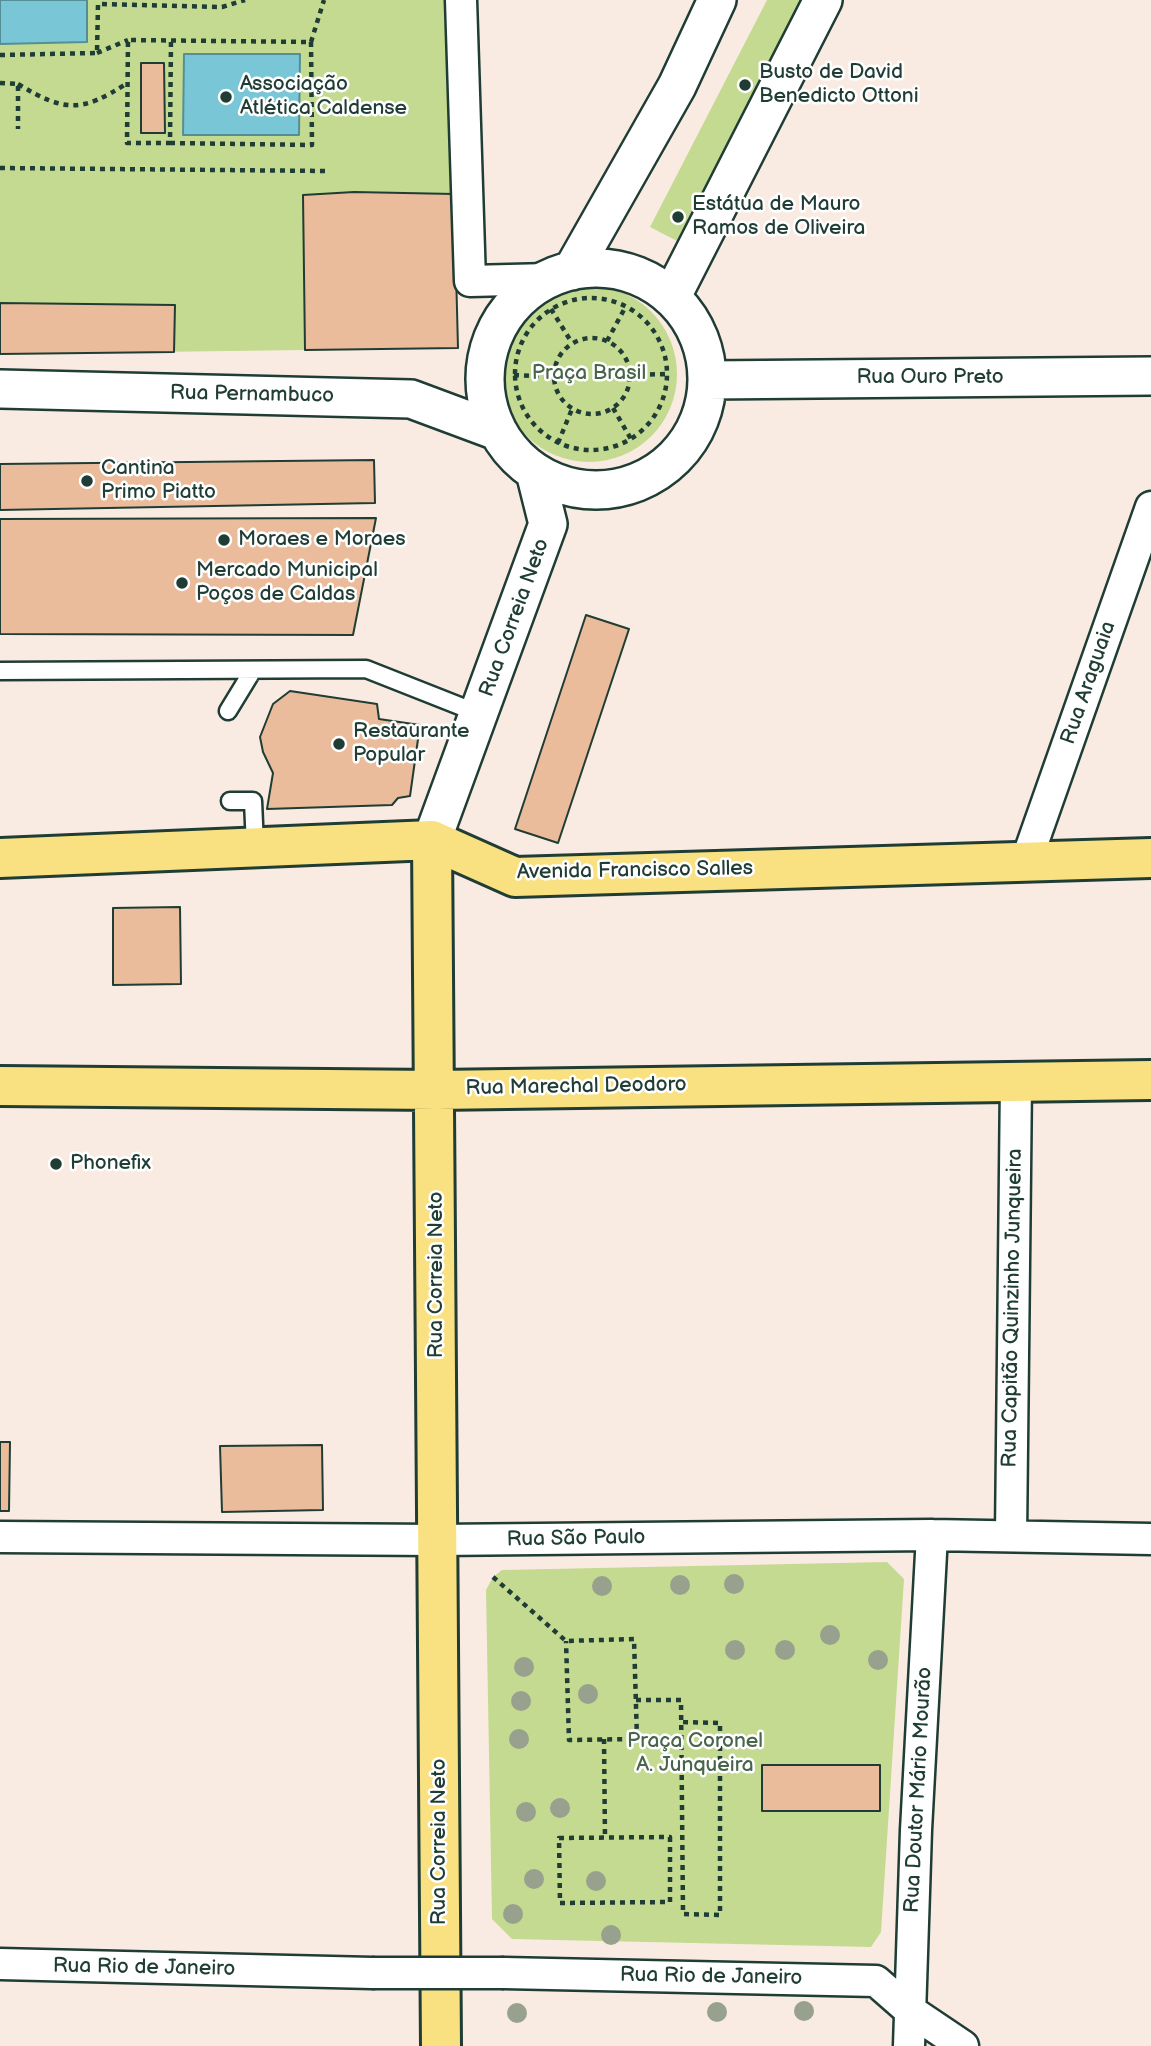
<!DOCTYPE html>
<meta charset="utf-8">
<style>
body{margin:0}
canvas{display:block;background:#f9ebe1}
</style>
<canvas width="1151" height="2046"></canvas>
<script>
const context = document.querySelector('canvas').getContext('2d');
context.lineJoin = 'round';
function fill(path, color) {
  context.fillStyle = color;
  context.fill(path, 'evenodd');
}
function trace(path, color, width, dash) {
  context.strokeStyle = color;
  context.lineWidth = width;
  context.lineCap = dash ? 'butt' : 'round';
  context.setLineDash(dash || []);
  context.stroke(path);
}
function drawText(font, color, halo, rows, align = 'center') {
  context.font = font + ' "Balsamiq Sans",sans-serif';
  context.lineWidth = 5;
  context.setLineDash([]);
  context.textBaseline = 'middle';
  context.strokeStyle = halo;
  context.fillStyle = color;
  for (const [text, x, y, turn = 0] of rows) {
    context.save();
    context.translate(x, y);
    context.rotate((+turn || 0) * Math.PI / 180);
    context.textAlign = isNaN(turn) ? turn : align;
    if (halo) context.strokeText(text, 0, 0);
    context.fillText(text, 0, 0);
    context.restore();
  }
}
fill(new Path2D(`
 M0,0h450l8,348 -458,6z
 M767,0h36l-124,242 -29,-15z
 M501 374a88 88 0 1 1 176 0a88 88 0 1 1-176 0Z
 M887,1562l17,17 -23,353 -10,15 -359,-8 -20,-20 -6,-329 7,-13 9,-7z`), '#c4da90');
const water = new Path2D(`
 M0,0h87v42l-87,2z
 M184,54h116l-1,81h-116z`);
fill(water, '#78c6d6');
trace(water, '#548f95', 2);
const building = new Path2D(`
 M141,63h23l1,70h-24z
 M354,192l100,2 4,154 -153,2 -2,-155z
 M0,303l175,2 -1,47 -174,2z
 M374,460l1,43 -375,7v-46z
 M376,518l-23,117 -353,-1v-115z
 M586,615l43,14 -71,214 -43,-14z
 M290,691l87,13 2,15 41,6 -10,71 -12,2 -6,7 -125,4 6,-36 -10,-21 -3,-15 13,-33z
 M180,907l1,77 -68,1v-77z
 M0,1442h10l-1,69h-9z
 M322,1445l1,65 -101,2 -2,-66z
 M762,1765h118v46h-118z`);
fill(building, '#ebbc9b');
trace(building, '#1f3d34', 2);
const service = new Path2D(`
 M0,671l366,-2 114,45
 M228,711l25,-41
 M230,801h23l2,45`);
const minor = new Path2D(`
 M461,0l9,281 79,-2
 M1027,859l124,-352
 M1011,1536l5,-456
 M0,1537l438,3 494,-5 219,4
 M0,1964l372,9
 M504,1973l372,8 32,28 55,37
 M909,2046l7,-216 16,-295`);
const tertiary = new Path2D(`
 M485 379a111 111 0 1 1 222 0a111 111 0 1 1-222 0Z
 M572,271l105,-185 40,-86
 M672,296l151,-296
 M708,380l443,-4
 M0,389l411,10 86,32
 M432,840l116,-316 -13,-52`);
const primary = new Path2D(`
 M432,840l9,1206
 M0,858l432,-18 83,37 636,-19
 M0,1086l436,4 715,-10`);
trace(service, '#1f3d34', 21);
trace(minor, '#1f3d34', 35);
trace(tertiary, '#1f3d34', 42);
trace(primary, '#1f3d34', 44);
trace(new Path2D(`
 M311,42l13,-42
 M97,53l31,-13
 M0,55l97,-2 1,-49 124,3 23,-7
 M0,83l18,1v45
 M18,84c46,28 64,29 109,-1
 M170,143l142,2 -1,-103 -183,-2 -1,103h43l1,-103
 M0,168l328,3
 M515 374a76 76 0 1 1 152 0a76 76 0 1 1-152 0Z
 M551,309l21,34
 M554 376a38 38 0 1 1 76 0a38 38 0 1 1-76 0Z
 M607,341l19,-35
 M514,375l39,2
 M630,375l37,-1
 M613,408l18,31
 M558,443l14,-34
 M493,1577l73,64 68,-2 3,100 -68,1 -3,-99
 M636,1700h45l2,214 37,1v-192l-39,-1
 M604,1739l1,99
 M670,1837v65l-110,1 -1,-65z`), '#1f3d34', 4.5, [5, 5]);
trace(service, '#fff', 16);
trace(minor, '#fff', 30);
trace(tertiary, '#fff', 37);
trace(primary, '#f9e181', 38);
const minorBridge = new Path2D(`
 M372,1973h132`);
trace(minorBridge, '#1f3d34', 35, []);
trace(minorBridge, '#fff', 30);
context.fillStyle = '#98a18e';
for (const [x, y] of [
 [734,1584],
 [680,1585],
 [602,1586],
 [830,1635],
 [735,1650],
 [785,1650],
 [878,1660],
 [524,1667],
 [588,1694],
 [521,1701],
 [519,1739],
 [560,1808],
 [526,1812],
 [534,1879],
 [596,1881],
 [513,1914],
 [611,1935],
 [804,2011],
 [717,2012],
 [517,2013]
]) {
  context.beginPath();
  context.arc(x, y, 10, 0, 2 * Math.PI);
  context.fill();
}
for (const [x, y, r, color] of [
 [745,85,7,"#1f3d34"],
 [226,97,7,"#1f3d34"],
 [678,217,7,"#1f3d34"],
 [87,481,7,"#1f3d34"],
 [224,540,7,"#1f3d34"],
 [182,583,7,"#1f3d34"],
 [339,744,7,"#1f3d34"],
 [56,1164,7,"#1f3d34"]
]) {
  const dot = new Path2D();
  dot.arc(x, y, r, 0, 2 * Math.PI);
  context.fillStyle = color;
  context.fill(dot);
  trace(dot, '#fff', 2.5);
}
drawText('21px', '#1f3d34', '#fff', [
 ["Busto de David",759,73],
 ["Benedicto Ottoni",759,97],
 ["Associação",240,85],
 ["Atlética Caldense",240,109],
 ["Estátua de Mauro",692,205],
 ["Ramos de Oliveira",692,229],
 ["Cantina",101,469],
 ["Primo Piatto",101,493],
 ["Moraes e Moraes",238,540],
 ["Mercado Municipal",196,571],
 ["Poços de Caldas",196,595],
 ["Restaurante",353,732],
 ["Popular",353,756],
 ["Phonefix",70,1164]
], 'left');
drawText('21px', '#48644b', '#fff', [
 ["Praça Brasil",589,374],
 ["Praça Coronel",695,1742],
 ["A. Junqueira",695,1766]
]);
drawText('21px', '#1f3d34', '#fff', [
 ["Rua Ouro Preto",930,378],
 ["Rua Pernambuco",252,395,1],
 ["Rua Correia Neto",515,618,-70],
 ["Rua Araguaia",1089,683,-71],
 ["Avenida Francisco Salles",635,871,-1],
 ["Rua Marechal Deodoro",576,1087,-1],
 ["Rua Correia Neto",437,1275,-90],
 ["Rua Capitão Quinzinho Junqueira",1013,1308,-89],
 ["Rua São Paulo",576,1539,-1],
 ["Rua Doutor Mário Mourão",919,1790,-87],
 ["Rua Correia Neto",440,1842,-90],
 ["Rua Rio de Janeiro",144,1968,1],
 ["Rua Rio de Janeiro",711,1977,1]
]);
</script>
